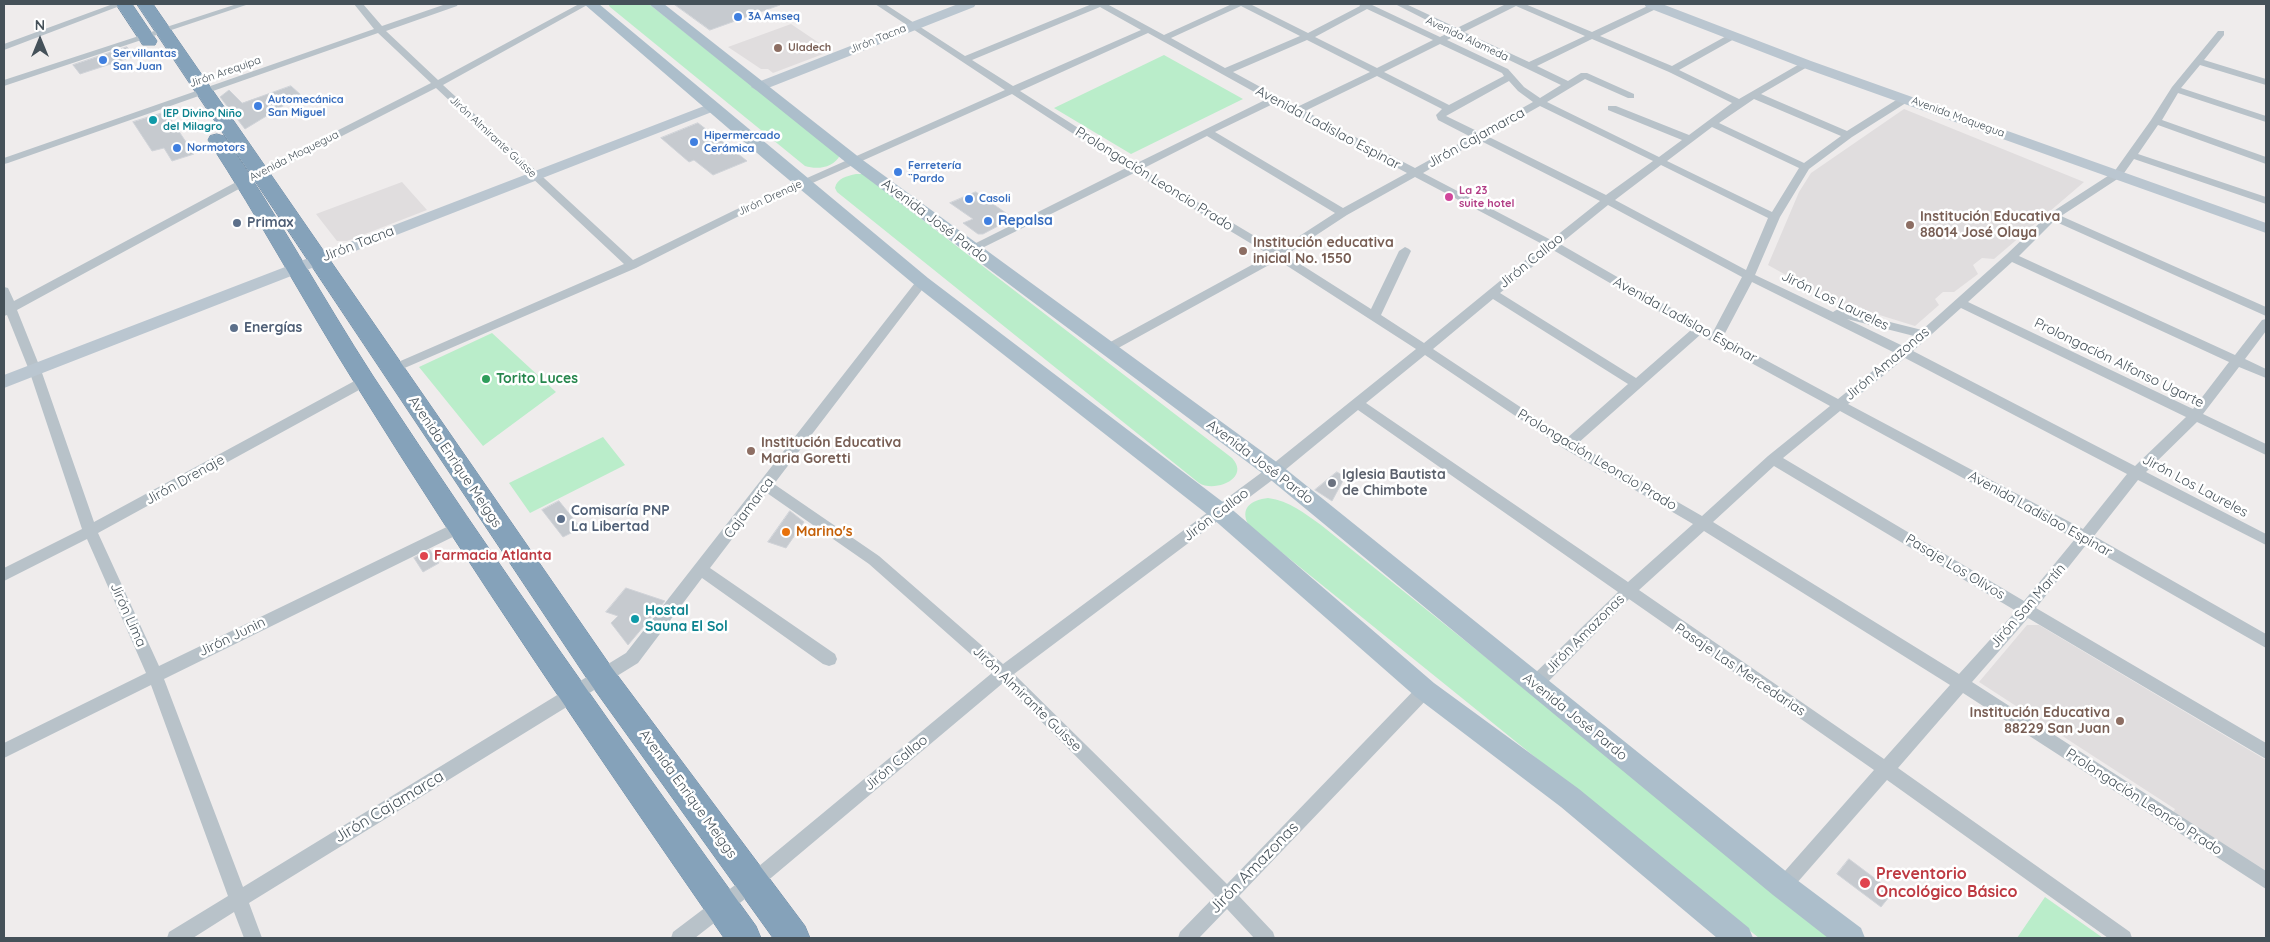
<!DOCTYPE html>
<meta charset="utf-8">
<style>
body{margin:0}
#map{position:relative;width:2270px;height:942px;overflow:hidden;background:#efecec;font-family:Quicksand,sans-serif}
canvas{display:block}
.frame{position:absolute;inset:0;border:5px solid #455159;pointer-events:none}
.north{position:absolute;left:15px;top:15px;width:50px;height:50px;-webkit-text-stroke:4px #fff;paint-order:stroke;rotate:0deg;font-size:14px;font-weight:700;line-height:20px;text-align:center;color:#455159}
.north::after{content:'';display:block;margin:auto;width:18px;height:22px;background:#455159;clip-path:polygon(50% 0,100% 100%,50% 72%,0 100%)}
</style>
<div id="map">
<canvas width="2270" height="942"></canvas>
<div class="frame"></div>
<div class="north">N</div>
</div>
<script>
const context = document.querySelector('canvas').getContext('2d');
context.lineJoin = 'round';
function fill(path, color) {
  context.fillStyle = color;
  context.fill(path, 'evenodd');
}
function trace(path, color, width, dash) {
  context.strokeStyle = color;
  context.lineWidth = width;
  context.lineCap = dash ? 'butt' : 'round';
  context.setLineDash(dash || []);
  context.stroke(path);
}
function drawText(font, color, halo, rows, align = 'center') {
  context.font = font + ' Quicksand,sans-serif';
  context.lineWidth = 5;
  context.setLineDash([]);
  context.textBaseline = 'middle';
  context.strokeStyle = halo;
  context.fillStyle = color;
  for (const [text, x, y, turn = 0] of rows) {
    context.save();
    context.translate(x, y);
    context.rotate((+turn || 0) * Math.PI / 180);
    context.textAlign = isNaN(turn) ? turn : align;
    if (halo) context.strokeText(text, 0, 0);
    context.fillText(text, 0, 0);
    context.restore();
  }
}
fill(new Path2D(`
 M791,24l40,27 -58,22 -5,-4h-7l-33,-22z
 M1904,109l180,73 -90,77 -12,-1 -9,7 5,9 -24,18h-11l-8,7 4,6 -24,21 -84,-26 -63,-35 31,-73 12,-19z
 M402,182l25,28 -80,31h-10l-21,-27z
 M2027,625h12l227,135v115l-94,-61 3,-5 -196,-127z`), '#e0ddde');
fill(new Path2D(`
 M608,4h41l191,151c-6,13 -23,15 -35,11l-195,-159z
 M1164,55l79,44 -112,55 -77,-46z
 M856,174h7l369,284c19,20 -17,35 -33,25l-362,-291 -2,-4c2,-10 12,-12 21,-14z
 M492,333l64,59 -73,54 -64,-79z
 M603,437l22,28 -95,48 -21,-30z
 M1268,498c22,3 36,15 53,27l213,171 310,242h-85l-510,-412c-10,-18 2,-26 19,-28z
 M2045,897l58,41h-86z`), '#baedca');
const building = new Path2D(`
 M674,4h106v1l-70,25z
 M127,47l8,9 -55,18 -7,-9z
 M291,86l10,9 -56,34 -25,-32 9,-7 13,13z
 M166,112l28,42 -22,7 -8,-13 -12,3 -19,-29z
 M698,123l30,23 19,15 -34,14 -19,-15 -5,2 -28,-24z
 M976,192l37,26 -30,16h-5l-15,-11 10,-4 -23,-16z
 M1337,472l8,5 -13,24 -17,-11z
 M559,501l22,27 -18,9 -21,-27z
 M790,511l14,11 -18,26 -18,-6z
 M430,550l9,13 -16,9 -9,-14z
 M626,588l39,13 -37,44 -17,-22 7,-7 -12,-4z
 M1849,859l44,33 -12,15 -44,-33z`);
fill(building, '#c6cacf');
trace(building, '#d0d3d8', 1);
const highway = new Path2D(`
 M116,4h16l25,37 -2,4h-12z
 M137,4h16l459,664 193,258 5,12h-37l-181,-252z
 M217,134l7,2c53,78 98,161 149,240 123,187 252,369 383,550l5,12h-37c-126,-182 -251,-365 -368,-553 -51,-81 -96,-165 -148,-245l2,-4z`);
trace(highway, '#708da6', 1);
fill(new Path2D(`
 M113,4h12l-121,46v-6z
 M237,4h12l-245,82v-6z
 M354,4h9l19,22 64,-22h12l-1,2 -71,25 52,49 141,-76h10l-146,81 190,175 102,-50 270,-120 -130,-86h10l80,52 127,-52h15l57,31 68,-31h18l58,29 52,-27 -1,-2h11l70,33 10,-5 -55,-28h11l51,24 49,-24h19l67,28 60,-28h5l2,2 -1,2 -58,28 72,30 58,-32h6v4l-57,32 60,29 64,-37h6v4l-48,28 86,37 54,-34h8v4l-57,36 -43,32 -29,48 -25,58 78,37 5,-3 84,21 85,-76 42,-40 65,-42 37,-52 21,-33 46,-56h6v4l-20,25 62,19v6l-66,-20 -19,23 85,28v6l-88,-29 -16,27 104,37v7l-108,-39 -20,29 128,43v7l-132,-45 -12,17 -61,40 205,91v9l-212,-95 -35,35 216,99 27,-35 4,-1v12l-21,28 21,10v9l-27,-11 -36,47 63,30v11l-69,-33 -51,50 120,62v11l-128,-65 -44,56 172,98v14l-180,-103 -50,63 230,135v16l-238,-141 -56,64 294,189v18l-303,-196 -65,75 232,164 2,6h-24l-221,-158 -98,112 -6,3 -6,-3 -3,-6 3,-6 97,-110 -245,-171 -88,90 -6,2 -6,-2 -2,-5 2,-5 89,-87 -260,-182 -79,65 -265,199 213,210 192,-199 6,-2 6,2 2,5 -2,5 -192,201 34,36 2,6h-21l-27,-29 -28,29h-21l2,-6 35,-36 -212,-213 -244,205 -64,50h-24l2,-6 74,-56 245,-203 -123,-109 -102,-71 -57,75 125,86 2,5 -2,5 -6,2 -6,-2 -121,-86 -64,85 -389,240 13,35h-18l-10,-26 -41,26h-26l2,-6 59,-36 -77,-211 -147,73v-15l142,-70 -59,-134 -83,42v-13l78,-39 -53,-159 -22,-55 -3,1v-29l4,1 6,13 226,-121 191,-97 -53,-50 -370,130 -4,1v-6l370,-129zM1241,6l59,30 -75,32 -54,-30zM1516,6l69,30 -56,26 -65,-30zM1100,7l41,23 -128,56 -41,-26zM1367,9l66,31 -56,28 -62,-31zM1148,33l119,66 -132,65 -115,-73zM1457,35l104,50 -21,13 -16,-11 -16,-18 -61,-29zM1592,39l77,33 63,31 -43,32 -73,-29h-8v4l74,30 -23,17 -112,-55 38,-23 43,19h6v-4l-47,-21h-6l-13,8 -31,-15zM1307,40l63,32 -73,35 -64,-35zM1440,44l62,29 2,3 -55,29 -65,-33zM1377,76l65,33 -6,6 2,5 33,17 -56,31 -110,-57zM1509,81l9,10 15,11 -54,30 -33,-16zM436,88l188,176 -235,102 -2,3 6,4 243,-105 107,-54 269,-120 114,74 -158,79 -2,2 2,2h8l158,-78 136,82 -167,91 -2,3 2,3h8l167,-92 138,89 -147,118 -266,197 -124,-108 -105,-72 154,-202 -6,-4 -4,1 -292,374 -383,234 -79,-208 303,-149 2,-4 -2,-4 -5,-1 -5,1 -298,144 -61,-133 272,-149 1,-3 -6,-4 -5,1 -266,144 -53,-152 -24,-60 231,-126zM1754,99l87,37 -37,27 -85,-40zM1275,103l18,10 114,60 -64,35 -128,-76zM1540,106l113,55 -47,34 -119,-59zM1712,127l87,41 -27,44 -105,-51zM1207,136l128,77 -57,37 -136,-81zM1479,140l121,61 -49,39 -128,-67zM1661,165l107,53 -22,52 -131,-70zM1415,177l129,68 -120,98 -43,-28 30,-64 -2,-2 -4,-2 -6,4 -28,58 -85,-54 61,-40zM1608,205l134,72 -29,55 -153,-88zM1553,250l138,80 -55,48 -136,-85zM2012,262l217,100 -36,47 -225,-107zM1752,282l143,71 -57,46 -115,-62zM1493,299l135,85 -61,54 -134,-89zM1961,308l225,109 -51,49 -222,-115zM1847,319l67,17 -11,10zM1700,335l130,71 -62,50 -66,60 -125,-72zM1425,355l138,93 130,76 -65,58 -262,-179zM1905,358l222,116 -44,55 -235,-125zM1840,411l235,128 -51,62 -241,-143zM1774,466l242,145 -57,63 -246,-152zM1704,531l246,154 -66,74 -245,-169z`), '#b8c2c9');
fill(new Path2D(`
 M958,4h18l-2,3 -211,83 -5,1 -7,-4 2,-3z
 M1644,4h18l149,57 455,162v10l-465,-166 -155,-60z
 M712,103l5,1 2,3 -2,3 -713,278v-13z`), '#bac6d0');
fill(new Path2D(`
 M584,4h15l329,274 300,228 206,177 145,106 170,139 4,10h-36l-156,-131 -145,-110 -204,-179 -296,-232 -152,-127z
 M649,4h15l196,154 422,308 511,411 68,51 4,10h-37l-55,-43 -507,-419 -418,-312z`), '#acbecb');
fill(highway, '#85a2ba');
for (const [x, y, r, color] of [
 [738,17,5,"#3f7fe0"],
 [778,48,5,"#8d6e63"],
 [103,60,5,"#3f7fe0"],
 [258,106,5,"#3f7fe0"],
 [153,120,5,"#0f9aa8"],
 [694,142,5,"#3f7fe0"],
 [177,148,5,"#3f7fe0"],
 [898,172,5,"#3f7fe0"],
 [1449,197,5,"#d1479c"],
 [969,199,5,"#3f7fe0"],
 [988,221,5,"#3f7fe0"],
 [237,223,5,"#5c6f8a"],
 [1910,225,5,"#8d6e63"],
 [1243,251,5,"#8d6e63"],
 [234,328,5,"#5c6f8a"],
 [486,379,5,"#2e9e5b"],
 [751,451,5,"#8d6e63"],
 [1332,483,5,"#6b7280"],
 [561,519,5,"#5c6f8a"],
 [786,532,5,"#e8710a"],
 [424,556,5,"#e0444e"],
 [635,619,5,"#0f9aa8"],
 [2120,721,5,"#8d6e63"],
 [1865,883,6,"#e0444e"]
]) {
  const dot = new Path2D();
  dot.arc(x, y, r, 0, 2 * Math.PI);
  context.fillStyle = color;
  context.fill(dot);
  trace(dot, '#fff', 2);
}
drawText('bold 11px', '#366cbe', '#fff', [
 ["3A Amseq",748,17],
 ["Servillantas",113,54],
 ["San Juan",113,67],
 ["Automecánica",268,100],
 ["San Miguel",268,113],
 ["Hipermercado",704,136],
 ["Cerámica",704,149],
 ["Normotors",187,148],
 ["Ferretería",908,166],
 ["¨Pardo",908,179],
 ["Casoli",979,199]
], 'left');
drawText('11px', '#455159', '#fff', [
 ["Jirón Tacna",878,39,-22],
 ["Avenida Alameda",1467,39,25],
 ["Jirón Arequipa",225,72,-19],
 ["Avenida Moquegua",1958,117,20],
 ["Jirón Almirante Guisse",493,137,43],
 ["Avenida Moquegua",294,156,-27],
 ["Jirón Drenaje",770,198,-25]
]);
drawText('bold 11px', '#785e54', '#fff', [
 ["Uladech",788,48]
], 'left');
drawText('bold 11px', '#0d838f', '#fff', [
 ["IEP Divino Niño",163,114],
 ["del Milagro",163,127]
], 'left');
drawText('bold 11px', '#b23c85', '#fff', [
 ["La 23",1459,191],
 ["suite hotel",1459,204]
], 'left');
drawText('14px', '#455159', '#fff', [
 ["Avenida Ladislao Espinar",1328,128,28],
 ["Jirón Cajamarca",1476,138,-29],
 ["Prolongación Leoncio Prado",1154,179,32],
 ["Avenida José Pardo",935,221,37],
 ["Jirón Tacna",358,244,-21],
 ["Jirón Callao",1531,261,-39],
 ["Jirón Los Laureles",1835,301,26],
 ["Avenida Ladislao Espinar",1685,320,29],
 ["Prolongación Alfonso Ugarte",2119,363,26],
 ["Jirón Amazonas",1887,364,-40],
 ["Prolongación Leoncio Prado",1597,460,31],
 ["Avenida Enrique Meiggs",455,462,56],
 ["Avenida José Pardo",1260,462,37],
 ["Jirón Drenaje",185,480,-29],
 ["Jirón Los Laureles",2195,486,28],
 ["Cajamarca",749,508,-53],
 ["Avenida Ladislao Espinar",2040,514,29],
 ["Jirón Callao",1216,515,-37],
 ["Pasaje Los Olivos",1955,567,31],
 ["Jirón San Martín",2028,606,-49],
 ["Jirón Lima",128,615,66],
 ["Jirón Amazonas",1585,634,-45],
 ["Jirón Junin",232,637,-26],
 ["Pasaje Las Mercedarias",1740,670,34],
 ["Jirón Almirante Guisse",1027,699,44],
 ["Avenida José Pardo",1575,717,39],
 ["Jirón Callao",896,763,-40],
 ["Avenida Enrique Meiggs",688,794,54],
 ["Prolongación Leoncio Prado",2144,802,33]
]);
drawText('bold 14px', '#785e54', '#fff', [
 ["Institución Educativa",1920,217],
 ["88014 José Olaya",1920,233],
 ["Institución educativa",1253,243],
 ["inicial No. 1550",1253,259],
 ["Institución Educativa",761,443],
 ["Maria Goretti",761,459],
 ["Institución Educativa",2110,713,"right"],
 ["88229 San Juan",2110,729,"right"]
], 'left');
drawText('bold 14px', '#366cbe', '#fff', [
 ["Repalsa",998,221]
], 'left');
drawText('bold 14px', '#4e5e75', '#fff', [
 ["Primax",247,223],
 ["Energías",244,328],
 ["Comisaría PNP",571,511],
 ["La Libertad",571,527]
], 'left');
drawText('bold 14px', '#27864d', '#fff', [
 ["Torito Luces",496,379]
], 'left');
drawText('bold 14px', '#5b616d', '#fff', [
 ["Iglesia Bautista",1342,475],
 ["de Chimbote",1342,491]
], 'left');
drawText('bold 14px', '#c56008', '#fff', [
 ["Marino's",796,532]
], 'left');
drawText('bold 14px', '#be3a42', '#fff', [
 ["Farmacia Atlanta",434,556]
], 'left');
drawText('bold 14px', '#0d838f', '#fff', [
 ["Hostal",645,611],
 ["Sauna El Sol",645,627]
], 'left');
drawText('16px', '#455159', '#fff', [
 ["Jirón Cajamarca",389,807,-31],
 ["Jirón Amazonas",1254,868,-46]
]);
drawText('bold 16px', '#be3a42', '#fff', [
 ["Preventorio",1876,874],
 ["Oncológico Básico",1876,892]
], 'left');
</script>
